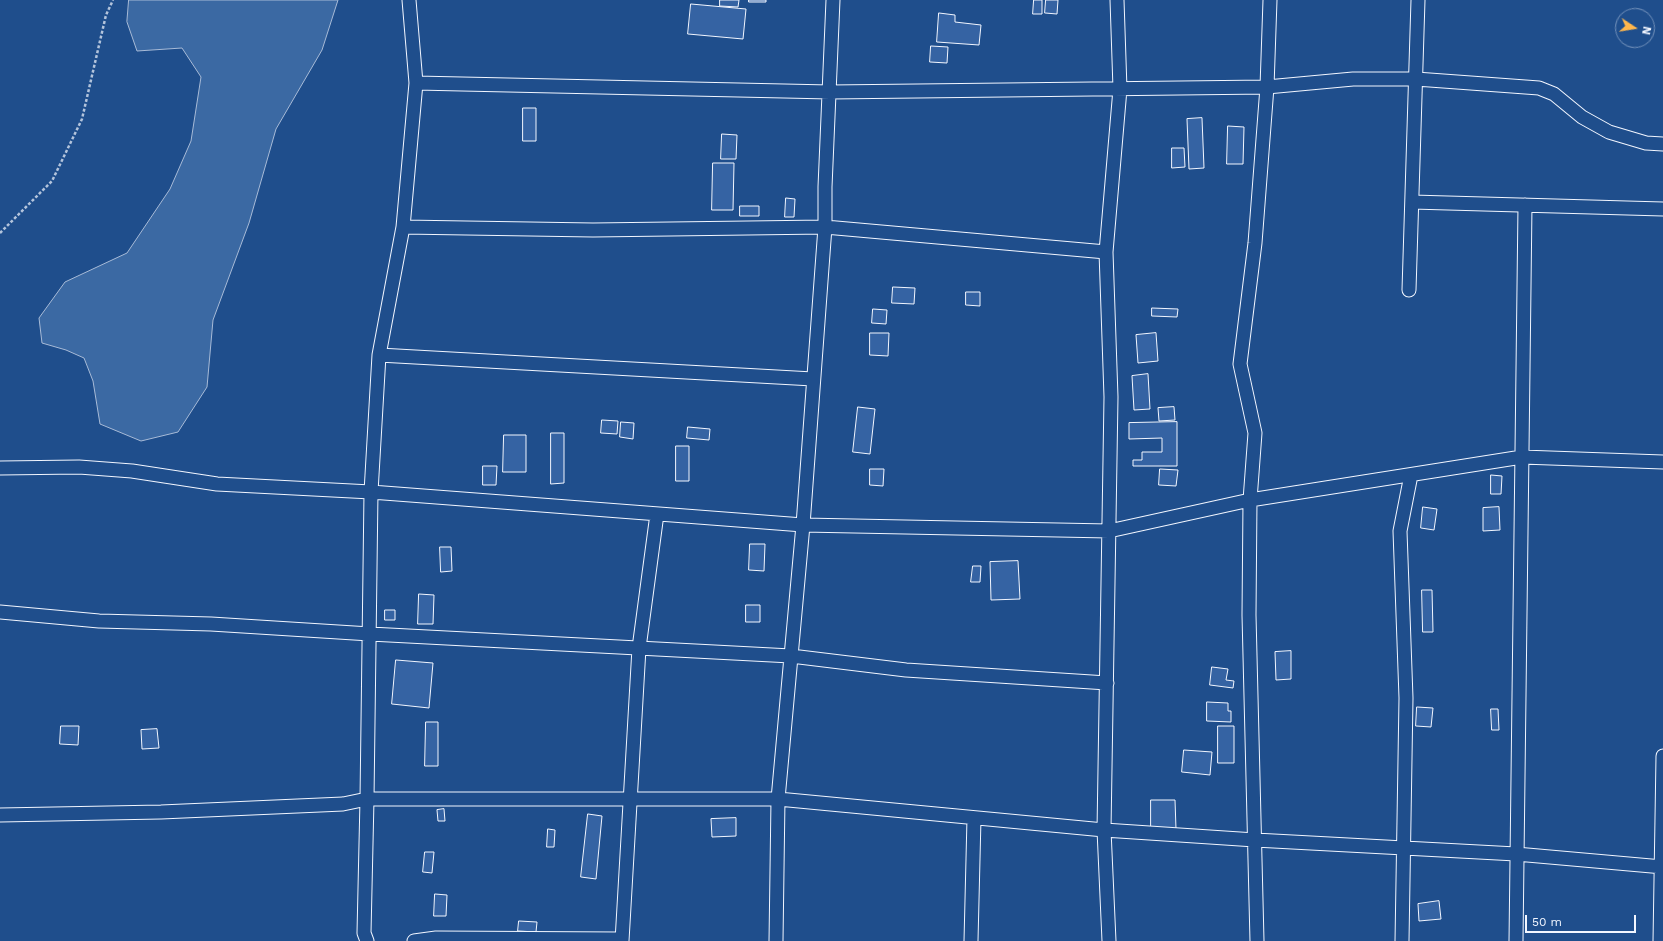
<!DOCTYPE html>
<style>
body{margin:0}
#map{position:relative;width:1663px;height:941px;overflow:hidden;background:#1f4e8c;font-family:"Work Sans",sans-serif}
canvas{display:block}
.north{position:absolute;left:1615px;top:8px;width:40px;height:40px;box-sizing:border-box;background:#1f4e8c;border:1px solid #7391ba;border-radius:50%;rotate:102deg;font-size:11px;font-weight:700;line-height:16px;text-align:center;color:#f2f6ff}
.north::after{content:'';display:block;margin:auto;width:14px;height:18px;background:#ffb74d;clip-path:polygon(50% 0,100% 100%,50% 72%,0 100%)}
.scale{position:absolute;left:1525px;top:915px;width:111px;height:18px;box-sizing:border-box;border:2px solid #f2f6ff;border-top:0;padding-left:5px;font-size:12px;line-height:14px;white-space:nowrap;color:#f2f6ff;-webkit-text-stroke:3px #1f4e8c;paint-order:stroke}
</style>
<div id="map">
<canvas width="1663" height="941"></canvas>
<div class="north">N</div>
<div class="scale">50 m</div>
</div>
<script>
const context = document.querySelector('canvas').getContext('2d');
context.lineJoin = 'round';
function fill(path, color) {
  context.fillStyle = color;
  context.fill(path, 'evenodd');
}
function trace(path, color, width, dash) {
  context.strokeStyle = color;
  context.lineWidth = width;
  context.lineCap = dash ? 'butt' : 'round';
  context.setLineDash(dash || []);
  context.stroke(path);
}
const water = new Path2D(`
 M129,0h209l-16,50 -46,79 -27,94 -36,97 -6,67 -29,45 -37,9 -41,-17 -7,-43 -9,-23 -18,-8 -24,-7 -3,-25 26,-36 62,-29 43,-64 21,-48 10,-64 -19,-29 -45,3 -10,-29z`);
fill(water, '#3b69a3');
trace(water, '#a8bbd7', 1);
const building = new Path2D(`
 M720,0h19l-1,7 -18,-1z
 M749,0h17v2h-17z
 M1034,0h8v14h-9z
 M1046,0h12l-1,14 -12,-1z
 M691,4l55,5 -3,30 -55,-5z
 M939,13l16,2v7l26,3 -2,20 -42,-3z
 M931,46l17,1 -1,16 -17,-1z
 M523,108h13v33h-13z
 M1202,118l2,50 -15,1 -2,-50z
 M1228,126l16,1 -1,37h-16z
 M722,134l15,1 -1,24h-15z
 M1172,148h12l1,19 -13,1z
 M713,163h21l-1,47h-21z
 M786,198l9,1 -1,18h-9z
 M740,206h19v10h-19z
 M893,287l22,1 -1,16 -22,-1z
 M966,292h14v14l-14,-1z
 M1152,308l26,1 -1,8 -25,-1z
 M873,309l14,1 -1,14 -14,-1z
 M870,333h19l-1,23 -18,-1z
 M1156,333l2,28 -20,2 -2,-28z
 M1148,374l2,35 -16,1 -2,-34z
 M858,407l17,2 -5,45 -17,-2z
 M1174,407l1,13 -16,1 -1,-13z
 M602,420l16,1 -1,13 -16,-1z
 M621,422l13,1 -1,16 -13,-2z
 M1177,422v44h-44v-6h9v-8h20v-14l-33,1v-16z
 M688,427l22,2 -1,11 -22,-2z
 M551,433h13v50l-13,1z
 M504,435h22v37h-23z
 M676,446h13v35h-13z
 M483,466h14l-1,19h-13z
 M870,469h14l-1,17 -13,-1z
 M1160,469l18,1 -2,16 -17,-1z
 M1491,475l11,1 -1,18h-10z
 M1423,507l14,2 -3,21 -13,-2z
 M1499,507l1,23 -17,1v-23z
 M750,544h15l-1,27 -15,-1z
 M440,547h11l1,24 -11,1z
 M1018,561l2,38 -29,1 -1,-38z
 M973,566h8l-1,16h-9z
 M1422,590h10l1,42h-10z
 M419,594l15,1 -1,29h-15z
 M746,605h14v17h-14z
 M385,610h10v10h-10z
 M1291,651v28l-15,1 -1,-28z
 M396,660l37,3 -4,45 -37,-4z
 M1212,667l16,2 -2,11 8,1 -1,7 -23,-3z
 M1207,702l21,1v8h3v11l-24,-1z
 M1417,707l16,1 -2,19 -15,-1z
 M1491,709h7l1,21h-7z
 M426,722h12v44h-13z
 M61,726h18l-1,19 -18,-1z
 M1218,726h16v37h-16z
 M157,729l2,19 -17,1 -1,-19z
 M1184,750l28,2 -2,23 -28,-3z
 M1151,800h24l1,29h-25z
 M444,809l1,12h-7l-1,-11z
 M588,814l14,2 -6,63 -15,-2z
 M736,818v18l-24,1 -1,-18z
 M548,829l7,1 -1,17h-7z
 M425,852h9l-2,21 -9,-1z
 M435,894l12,1 -1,21h-12z
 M1439,901l2,18 -22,2 -1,-17z
 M519,921l18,1 -1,10 -18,-1z`);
fill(building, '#3563a3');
trace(building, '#f2f6ff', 1);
const minor = new Path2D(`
 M416,83l414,9 437,-5 86,-8h63l123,9 15,6 28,23 27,15 37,11 17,1
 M1412,202l251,7
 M403,227l190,3 232,-3 281,25
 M1409,290l9,-290
 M379,355l434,24
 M0,468l79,-1 53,4 85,13 154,8 432,33 306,6 141,-31 272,-43 141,5
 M0,612l99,9 112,3 159,10 421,22 115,14 201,13
 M0,815l161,-3 182,-8 24,-5h411l326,31 151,10 261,14 147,13
 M367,941l-3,-8 3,-134 4,-307 8,-137 24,-128 13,-144 -7,-83
 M414,941l22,-3 185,1
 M622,941l17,-293 18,-134
 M776,941l2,-142 25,-274 22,-298v-40l8,-187
 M971,941l3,-123
 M1109,941l-5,-111 7,-433 -5,-145 14,-163 -3,-89
 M1257,941l-8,-326 1,-115 5,-67 -15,-69 15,-121 12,-156 3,-87
 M1402,941l4,-243 -6,-167 11,-56
 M1516,941l9,-736
 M1660,941l3,-185`);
trace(minor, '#f2f6ff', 15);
trace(new Path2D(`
 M0,233l52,-52 30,-62 24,-104 7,-15`), '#b3c4dc', 2.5, [3, 2]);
trace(minor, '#1f4e8c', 13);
</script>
